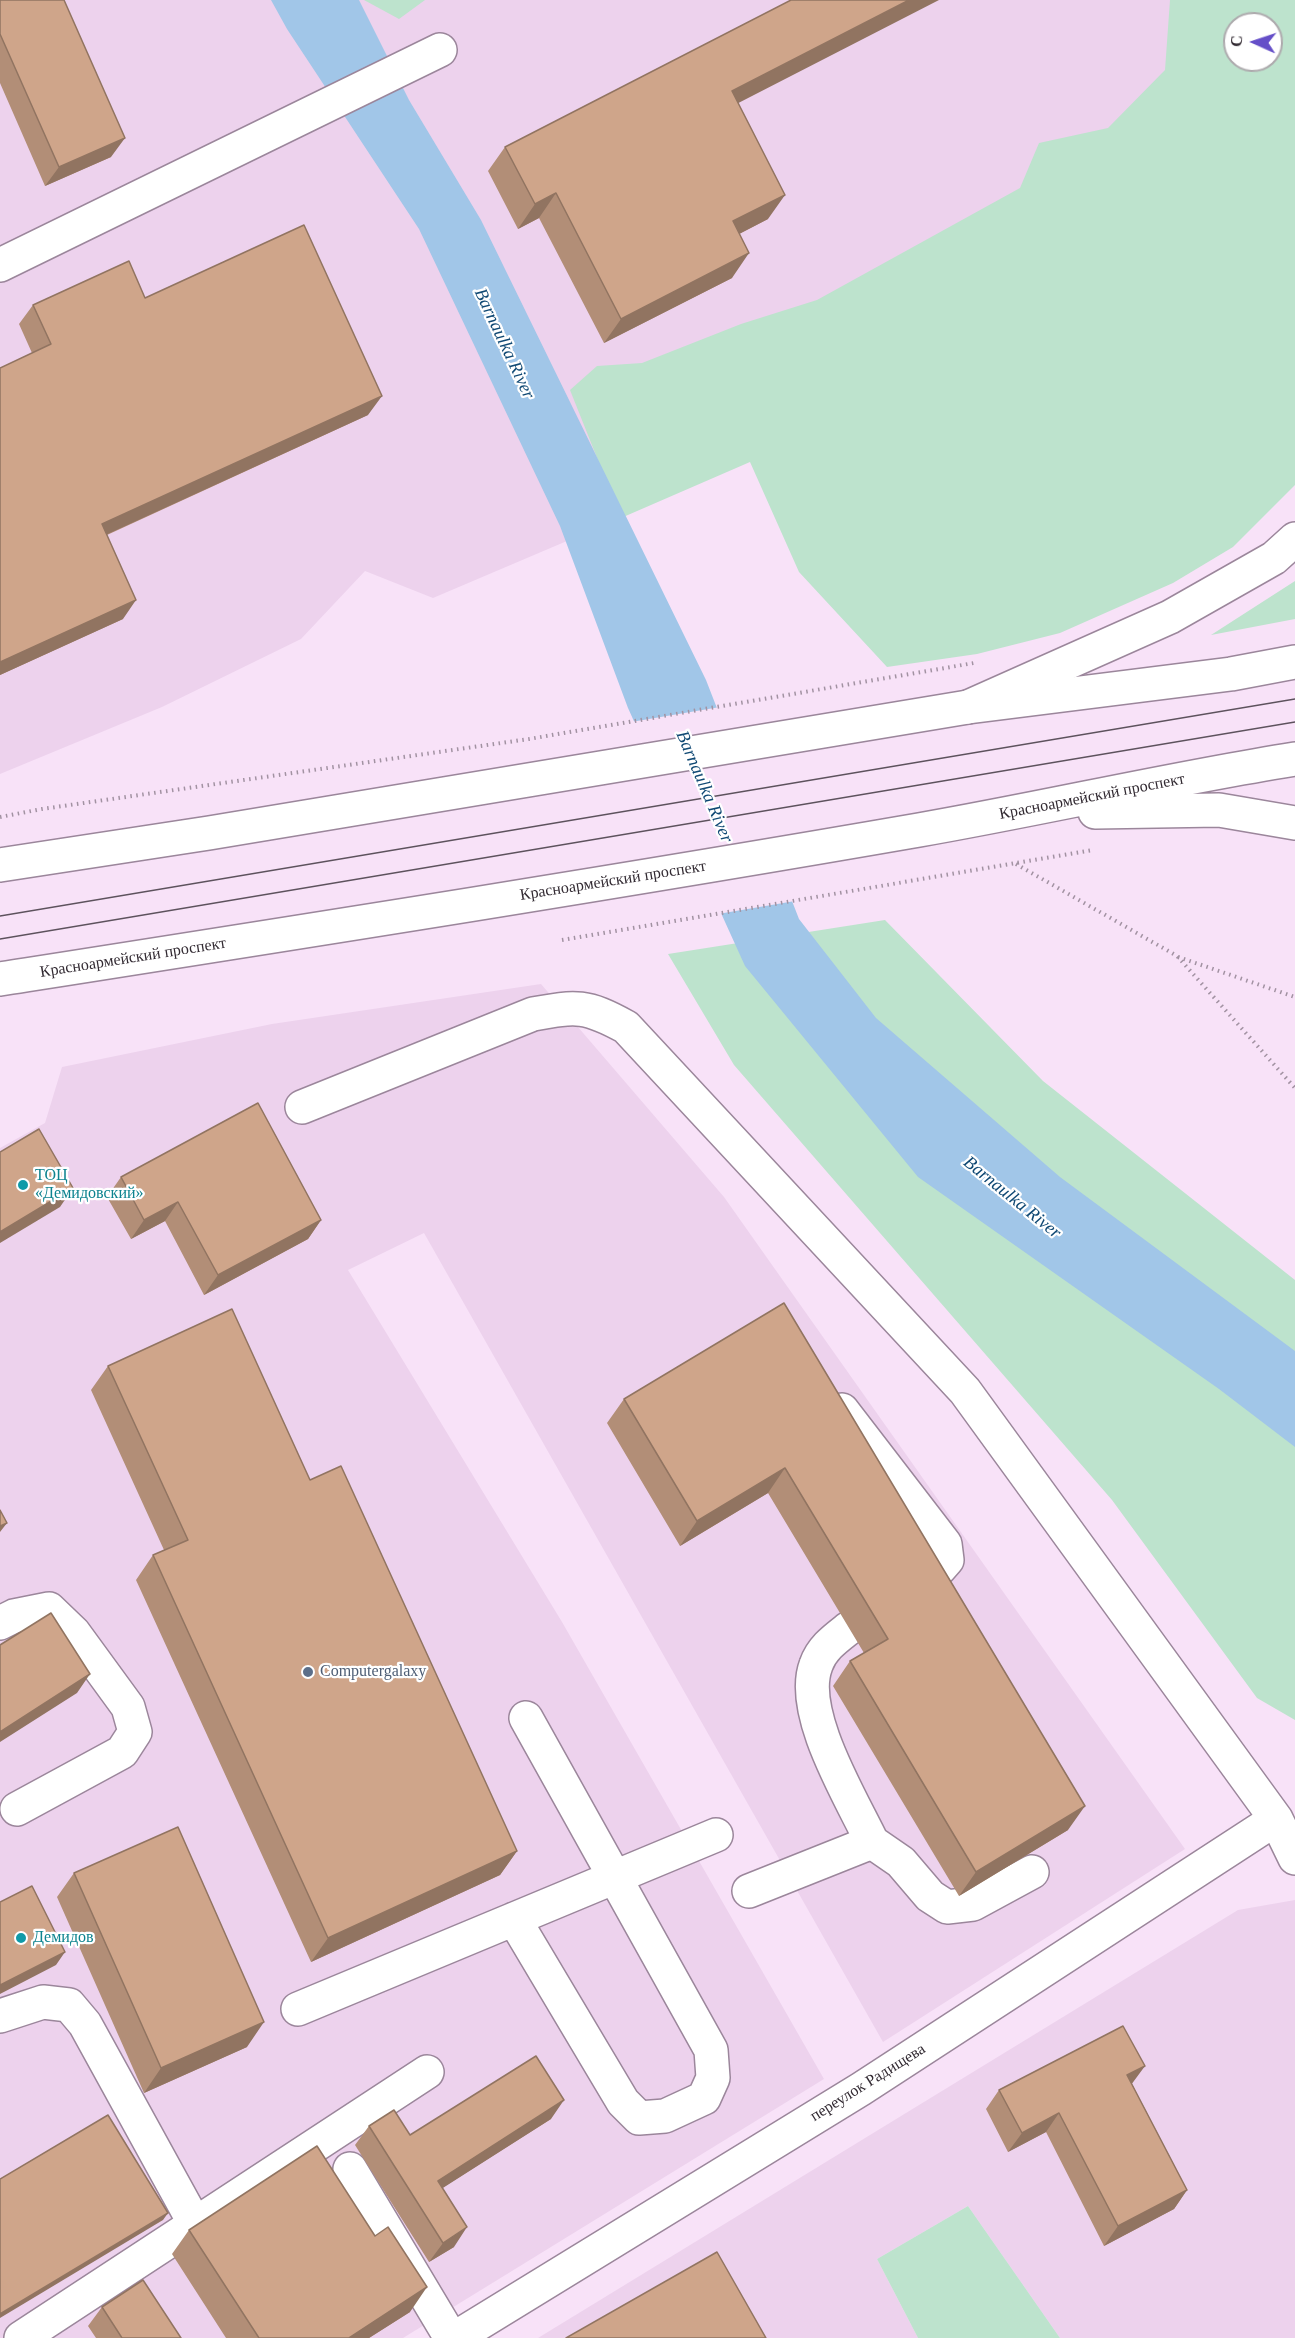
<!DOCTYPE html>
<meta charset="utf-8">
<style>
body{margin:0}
#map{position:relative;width:1295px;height:2338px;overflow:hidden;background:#f8e2f8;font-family:Georgia,serif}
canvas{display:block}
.north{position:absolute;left:1223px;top:12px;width:60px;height:60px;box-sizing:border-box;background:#fff;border:2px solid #adaaad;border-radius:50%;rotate:273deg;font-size:16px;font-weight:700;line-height:24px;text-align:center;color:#322a32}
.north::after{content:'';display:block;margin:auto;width:21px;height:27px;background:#654fc8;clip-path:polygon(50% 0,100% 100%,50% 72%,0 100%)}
</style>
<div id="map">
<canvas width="1295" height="2338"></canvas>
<div class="north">С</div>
</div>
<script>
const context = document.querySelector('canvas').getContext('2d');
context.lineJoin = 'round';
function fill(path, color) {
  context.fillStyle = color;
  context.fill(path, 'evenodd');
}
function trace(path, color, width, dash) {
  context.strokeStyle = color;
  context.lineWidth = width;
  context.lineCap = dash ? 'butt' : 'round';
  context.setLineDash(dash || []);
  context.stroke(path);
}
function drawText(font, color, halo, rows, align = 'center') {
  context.font = font + ' Georgia,serif';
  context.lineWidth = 4.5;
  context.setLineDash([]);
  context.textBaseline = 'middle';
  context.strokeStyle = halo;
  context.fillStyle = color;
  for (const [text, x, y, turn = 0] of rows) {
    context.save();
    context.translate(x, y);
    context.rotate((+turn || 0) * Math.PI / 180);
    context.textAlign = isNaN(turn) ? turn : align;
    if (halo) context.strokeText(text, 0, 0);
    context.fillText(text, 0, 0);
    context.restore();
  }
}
fill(new Path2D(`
 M0,0h1295v244l-522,137 -152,137 -188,80 -68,-27 -64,68 -139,68 -162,67zM1235,24h36v36h-36z
 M541,984l183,213 461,652 -302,193 -459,-809 -76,37 214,352 262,457 -421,259h-403v-1190l45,-25 17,-56 210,-43z
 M1295,1900v438h-235l-92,-132 -91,53 41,79h-380l700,-428z`), '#edd2ed');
fill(new Path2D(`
 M364,0h61l-26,19z
 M1170,0h125v485l-62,62 -60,36 -113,50 -83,21 -90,13 -88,-95 -49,-110 -129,56 -51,-128 27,-24 45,-3 99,-39 76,-24 203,-112 19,-45 69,-15 57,-58zM1235,24h36v36h-36z
 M1295,581v38l-84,16z
 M885,920l158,161 252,199v440l-38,-22 -145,-198 -378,-435 -66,-111z
 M968,2206l92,132h-142l-41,-79z`), '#bde3cd');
fill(new Path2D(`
 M271,0h88l50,100 72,120 225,460 93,239 77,99 184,159 235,174v96l-76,-58 -301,-212 -173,-211 -117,-258 -68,-182 -141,-297 -132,-200z`), '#a1c6e8');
fill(new Path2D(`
 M720,707l75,194 -77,13 -87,-192z`), '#f8e2f8');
const minor = new Path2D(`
 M0,265l440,-215
 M302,1107l231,-93c44,-8 53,-9 93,13l339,364 311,428 19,39
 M842,1410l103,134 2,16 -7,8 -21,14
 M0,1623l14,-7 35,-7 25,24 54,74 7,25 -13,20 -105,57
 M849,1628c-14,11 -27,20 -33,37 -18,47 35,133 56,177
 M749,1891l123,-49 29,20 29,34 17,11 26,-3 59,-32
 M514,1919l109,183 16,16 26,-2 39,-18 9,-20 -2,-28 -185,-332
 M298,2009l418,-174
 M0,2016l43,-14 26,3 16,19 110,200
 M350,2169l101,169
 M21,2338l406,-266
 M455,2338l406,-249 415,-270`);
const major = new Path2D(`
 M1095,812l124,-2 76,13
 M0,865l209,-32 759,-126 263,-33 64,-12
 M0,979c306,-48 613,-96 919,-149 126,-22 250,-51 376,-71`);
const highway = new Path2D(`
 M968,707l202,-90 104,-59 21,-19`);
trace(minor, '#9b869b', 36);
trace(major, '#9b869b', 36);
trace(highway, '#9b869b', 36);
trace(new Path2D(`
 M0,817l42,-8 487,-70 445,-76
 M1016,864l161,92 118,132
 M562,940l531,-90
 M1178,957l117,40`), '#a292a2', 4, [1.5, 4.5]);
trace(minor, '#fff', 33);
trace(major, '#fff', 33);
trace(highway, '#fff', 33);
trace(new Path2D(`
 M0,916l1295,-217
 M0,939l1295,-217`), '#5d525d', 1.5);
fill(new Path2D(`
 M0,0l111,157 -66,29 -45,-103z
 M738,103l30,116 -29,15 -7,44 -128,65 -65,-125 -21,11 -30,-58 17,-24z
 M145,298l223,117 -261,120 16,84 -123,56v-307l32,-15 -13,-29 14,-19z
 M121,1177l200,43 -13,19 -104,56 -39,-74 -34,18 -24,-42z
 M784,1303l284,527 -109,66 -126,-210 17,-25 14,-8 -96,-160 -88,53 -73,-123 17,-24z
 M108,1366l202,114 207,371 -17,24 -189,87 -175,-382 17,-25 11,-5 -73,-160z
 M74,1873l173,174 -103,46 -87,-196z
 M1132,2084l55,106 -13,19 -70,37 -58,-114 -38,20 -22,-43 13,-19z
 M551,2119l-109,69 12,59 -25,15 -74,-117 14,-19 41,9z
 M189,2230l186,6 35,76 -41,26h-143l-54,-84z
 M102,2307l79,31h-85l-8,-12z`), '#b28e77');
fill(new Path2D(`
 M909,0h30l-224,115 17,-24z
 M125,138l-14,19 -66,29 14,-19z
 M556,193l-17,25 -21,11 17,-25z
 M785,195l-17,24 -52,27 17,-25z
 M749,253l-17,25 -128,65 17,-24z
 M382,396l-14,19 -280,128 14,-19z
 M136,600l-13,19 -123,56v-13z
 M73,1188l-13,19 -60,36v-11z
 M178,1202l-13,19 -34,18 13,-19z
 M321,1220l-13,19 -104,56 14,-20z
 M785,1468l-17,25 -88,53 17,-25z
 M7,1523l-7,9v-6z
 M90,1674l-13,19 -77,49v-10z
 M1085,1806l-17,24 -109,66 17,-24z
 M517,1851l-17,24 -189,87 17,-24z
 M65,1952l-9,13 -56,29v-9z
 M264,2022l-17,25 -103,46 17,-25z
 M1145,2066l-14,19 -4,-10z
 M564,2100l-13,19 -127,81 14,-19z
 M1059,2113l-13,19 -38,20 14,-19z
 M1187,2190l-13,19 -70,37 14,-20z
 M168,2213l-5,7 -163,98v-4z
 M467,2227l-13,20 -25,15 14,-19z
 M427,2287l-17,25 -41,26h-20z`), '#917461');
const building = new Path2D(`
 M0,0h64l61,138 -66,29 -59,-133z
 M791,0h118l-177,91 53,104 -52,26 16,32 -128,66 -65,-126 -21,11 -30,-57z
 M304,225l78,171 -280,128 34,76 -136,62v-294l51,-24 -18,-39 96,-44 16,37z
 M258,1103l63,117 -103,55 -40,-73 -34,18 -23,-43z
 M39,1129l34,59 -73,44v-80z
 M784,1303l301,503 -109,66 -126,-211 38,-22 -103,-171 -88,53 -73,-122z
 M232,1309l78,171 31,-14 176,385 -189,87 -175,-383 35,-15 -80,-174z
 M0,1510l7,13 -7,3z
 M51,1613l39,61 -90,58v-87z
 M178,1827l86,195 -103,46 -87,-195z
 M32,1886l33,66 -65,33v-83z
 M1123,2026l22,40 -18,9 60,115 -69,36 -59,-113 -37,20 -23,-43z
 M536,2056l28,44 -126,81 29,46 -24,16 -74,-117 25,-16 16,25z
 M108,2115l60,98 -168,101v-135z
 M317,2146l58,90 13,-9 39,60 -78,51h-90l-70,-108z
 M717,2252l49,86h-200z
 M143,2280l38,58h-59l-20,-31z`);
fill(building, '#cfa58a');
trace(building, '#917461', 1.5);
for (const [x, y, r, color] of [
 [23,1185,6,"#0f9aa8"],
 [308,1672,6,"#5c6f8a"],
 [21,1938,6,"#0f9aa8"]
]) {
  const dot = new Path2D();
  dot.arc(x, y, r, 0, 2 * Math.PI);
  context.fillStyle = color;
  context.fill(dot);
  trace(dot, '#fff', 2);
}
drawText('16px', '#322a32', '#fff', [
 ["Красноармейский проспект",1092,797,-11],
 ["Красноармейский проспект",613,881,-9],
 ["Красноармейский проспект",133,958,-9],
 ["переулок Радищева",868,2083,-32]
]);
drawText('16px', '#0d838f', '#fff', [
 ["ТОЦ",35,1176],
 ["«Демидовский»",35,1194],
 ["Демидов",33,1938]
], 'left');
drawText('16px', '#4e5e75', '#fff', [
 ["Computergalaxy",320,1672]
], 'left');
drawText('italic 18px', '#104974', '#fff', [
 ["Barnaulka River",504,344,65],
 ["Barnaulka River",704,787,67],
 ["Barnaulka River",1012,1198,39]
]);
</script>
